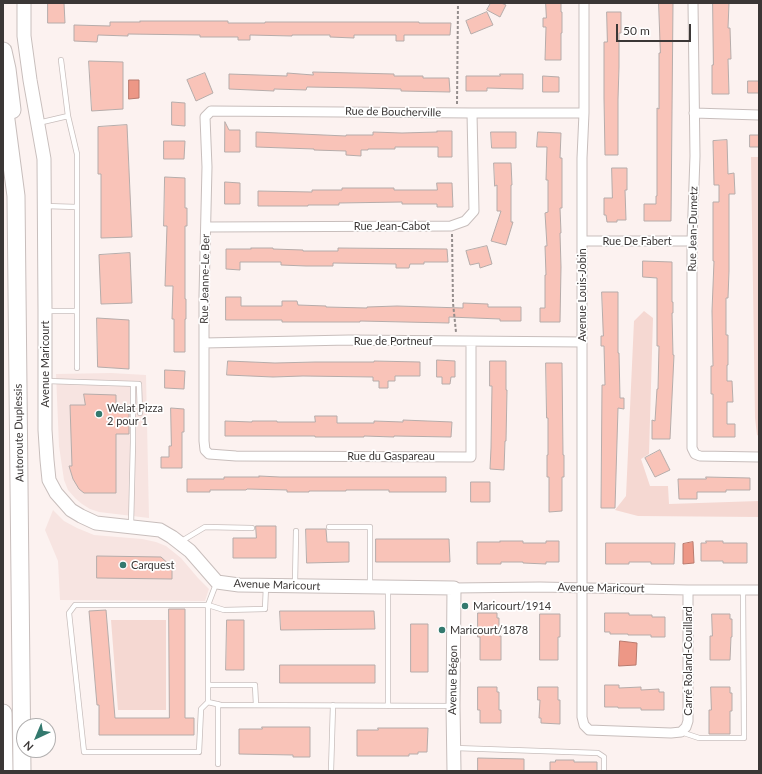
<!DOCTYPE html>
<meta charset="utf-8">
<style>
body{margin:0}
#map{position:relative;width:762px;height:774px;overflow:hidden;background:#fcf2f0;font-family:Lato,sans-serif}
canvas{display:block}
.frame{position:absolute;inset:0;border:4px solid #3b3736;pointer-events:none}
.north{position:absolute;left:16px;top:718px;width:40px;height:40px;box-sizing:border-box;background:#fff;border:1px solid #b1afaf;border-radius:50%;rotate:224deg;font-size:11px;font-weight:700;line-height:16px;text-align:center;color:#3b3736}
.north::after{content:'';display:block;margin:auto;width:14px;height:18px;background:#33796e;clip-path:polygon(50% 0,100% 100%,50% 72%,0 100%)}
.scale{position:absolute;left:616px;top:24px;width:75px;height:18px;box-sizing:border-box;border:2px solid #3b3736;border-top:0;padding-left:5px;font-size:12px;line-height:14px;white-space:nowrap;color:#3b3736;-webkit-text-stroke:3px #fff;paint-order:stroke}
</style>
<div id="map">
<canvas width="762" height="774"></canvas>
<div class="frame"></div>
<div class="north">N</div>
<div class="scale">50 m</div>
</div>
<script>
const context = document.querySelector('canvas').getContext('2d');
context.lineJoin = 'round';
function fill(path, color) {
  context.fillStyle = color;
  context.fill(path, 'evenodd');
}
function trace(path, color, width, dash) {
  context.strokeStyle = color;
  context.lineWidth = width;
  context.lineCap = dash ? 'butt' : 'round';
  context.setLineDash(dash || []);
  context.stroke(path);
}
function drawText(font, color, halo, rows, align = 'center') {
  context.font = font + ' Lato,sans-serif';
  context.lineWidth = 3.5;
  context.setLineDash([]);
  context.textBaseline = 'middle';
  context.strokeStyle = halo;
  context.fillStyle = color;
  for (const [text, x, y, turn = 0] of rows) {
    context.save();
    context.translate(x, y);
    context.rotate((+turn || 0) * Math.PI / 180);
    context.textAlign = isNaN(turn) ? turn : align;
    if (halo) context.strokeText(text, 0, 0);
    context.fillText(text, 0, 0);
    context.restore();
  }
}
fill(new Path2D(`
 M111,373l35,2 3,143 -50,-6 -9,-3 -8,-5 -7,-6 -7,-8 -4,-10 -5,-34 -3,-72z
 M53,510l11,11 13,7 17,7 48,4 14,3 10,4 15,12 17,20 11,11 -4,12 -145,-1 -2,-39 -13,-31z`), '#f7e4e1');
fill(new Path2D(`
 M751,157h8v279l-2,-1 -2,-17z
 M644,311l9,7 -4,136 -8,5 9,27h18l1,18 90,-3v16l-121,-1 -23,-6 11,-14 8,-175z
 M111,620h55v90h-48z`), '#f5d8d2');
const water = new Path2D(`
 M129,80h10v18l-10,1z
 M693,542l1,21 -11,1v-20z
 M620,641l17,2 -1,22 -17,1z`);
fill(water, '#ed9786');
trace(water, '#b87a6e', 1);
const building = new Path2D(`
 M48,3h16l1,20h-17z
 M491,3h10l5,2 -6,12 -13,-7z
 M546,3h15v9h1v21h-1v27h-16l1,-33h-3v-9h3z
 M659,3h14l-2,218h-27v-17h12v-8h1v-88l2,1v-56h1z
 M713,3h16l-1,25h2l1,31h-3l1,35h-17v-29h1z
 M487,12l6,13 -22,9 -5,-13z
 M607,12h14v21h-2v34l-1,32v56h-13l-1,-57v-56h3z
 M140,21h88v2h37v-1h154v1h32l-1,12h-46v6h-8v-6h-42v3l-24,-1v-2h-38v1l-42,-1v5h-12v-3h-38v-2l-72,-1v2l-30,-1 -1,7 -23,-1v-16l36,1v-4h30z
 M89,61l34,1v47l-31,2z
 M313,72l81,2v2h29v2h26l1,14 -49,-1v-2l-36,-1 -58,-1 -1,3 -32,-1v2l-45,-2v-15l58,2v-3l26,2z
 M205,73l8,20 -17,8 -9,-21z
 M500,74h23v15l-36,-1v3h-21v-15h34z
 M543,76l16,1v15h-16z
 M748,81h11v12h-11z
 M172,102l13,1v23l-13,-1z
 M225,122l4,8h11v22h-15z
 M127,125l5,112 -31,1v-64h-3v-47z
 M437,131h15v26h-14v-10h-43v2h-27v1h-7v6l-15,-1v-4l-32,-1v-1l-58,-2v-15l90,4v-1h27v-3l29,1 35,-1z
 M491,132h25v16h-24z
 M538,132l23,1 -1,25h2v50h-2l1,25h-1l1,34 -1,55h-20v-14h5v-33h1l-1,-29h2l-2,-33 3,-1v-32h-2l1,-33h-10z
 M750,135h9v12h-9z
 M727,140l1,34 6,-1 1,21h-6v77l-1,27h-2v37h2v30h-1v16h5l1,21h-6v22h8v13h-22v-43h-2v-28h2l-1,-55 2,-50h-1v-59h6v-17h-5l-1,-44z
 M164,141h21l-1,18h-20z
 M494,163h17l1,22h-1v37h2l-7,23 -15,-4 10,-30h-4v-26l-2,1z
 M612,168h15v22h-2l1,30h-9v2h-10l-1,-7h-2v-17h8z
 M165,177l20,1v30h2v18h-2v73h1v20h-1v33h-11v-33h-2l1,-33h-8l2,-60h-3z
 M225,182l15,1v21h-15z
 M437,183h15l1,24h-16v-3h-35v-2l-63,1v2h-31v1h-50v-15l54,1v-2h30v-2h52v2h43z
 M487,246l5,18 -12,4 -1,-5 -9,2 -4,-14z
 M251,248h22v1l30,1v1h35v-3l109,1 1,13h-24v2h-14l-1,4h-13v-4l-63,-1v3h-27l-25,-1v-3h-41v8l-14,-1v-20h25z
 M130,253l2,50 -31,1 -2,-49z
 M643,261l29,1v40h1v11h-1l1,42h1l-4,84h-18v-19l3,1 2,-32h1l1,-43h-2v-68l-14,-1z
 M602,292h16v61h1l1,45h4v11l-6,-1 -3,100h-14l1,-123h3l-1,-39h-3v-10h2z
 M226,297h15v9h41v-5h15l1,4 28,1v1l41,1v-1l30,-1 66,2v-5l25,1v3h33v14h-21v-2l-51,-2v6l-89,-2v1h-78v-2h-56z
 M97,318l32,2v49l-31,-2z
 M437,360l18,1v16h-4l-1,7h-8v-7h-5z
 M228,361l47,2 40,-1h59v-1l46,1v14h-25v5h-7v7h-9v-7h-6v-4l-70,-1 -30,1 -46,-2z
 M490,361h16v29h1l-1,51h-1l-1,29 -14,-1 1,-21 1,-62h-2z
 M546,363h16l1,92h1v22h-2v34l-13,1v-35h-2v-22h1v-37h-1z
 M165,370l20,1 -1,18 -19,-1z
 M84,394l32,1v10h13v29h-13v59h-32l-5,-4 -6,-10 -4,-13h3l-2,-61h15z
 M171,408l13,1v23h-2v36h-21v-11h8v-11h2z
 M315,416h22v7h37v-2l29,1v-2l49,2 -1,15 -57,-1v1l-30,-1v1h-49v-1h-90v-15l27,1v-1h25v1h38z
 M660,450l10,20 -15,7 -10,-19z
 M259,476l21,1h166v15h-57v-2h-43v1h-37v1h-22v-2l-40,-1 -1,1h-36v2h-23v-13h37v-2h35z
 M706,477l44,1v12h-24v2h-29v7h-18l-1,-20h28z
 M471,482h19v20h-19z
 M256,526h20v32h-43v-20h23z
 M306,529h20l1,13h22v20l-42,1z
 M376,539h73l1,23h-74z
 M500,541h23v2h23v-2h13v21h-13v2l-23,-1v-1h-22v2h-24v-22h23z
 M706,541h17v2h24v20h-24v-2h-22v-18h5z
 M606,543h69l-1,21h-23v-2h-22v2h-23z
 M97,556l64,1 11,10v12l-75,-1z
 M169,609h16v109h9v17h-95v-30h-2l-8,-94 17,-1 9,108h54z
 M280,611h94l1,18 -94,1z
 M478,613h19v5h2v18h2v24h-21v-23h-2z
 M605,613h24v2h23v2h13v20h-14v-2h-23v-1h-18v-2h-5z
 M540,614h20v23h-2v23h-18z
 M712,614h18v5h2v18h-1l-1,23h-20v-24h2z
 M227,620h17v50h-18z
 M411,624h17v48h-17z
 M280,665h95v18h-95z
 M605,685h14v3l22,-1v3l18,-1v3h5v18h-23v-2h-23v-1h-13z
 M478,687h19v5h2v18h2v13h-21v-13h-2z
 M538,687h20v13h2v24l-19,-1v-5h-2l1,-18h-2z
 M711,687h19v6h2v18h-2v23h-21v-24h2z
 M262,727h48v30h-17v-2l-54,-1v-25h23z
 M378,728h50l-1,24h-9v2h-9v2h-52v-26h21z
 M478,758l46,1v12h-46z
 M556,760h18v2h23v9h-47v-9h5z`);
fill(building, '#f9c3b8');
trace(building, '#b6acaa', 1);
const lane = new Path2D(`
 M61,60l7,56 9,38v214
 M38,123l30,-7
 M45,206l32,1
 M47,311h30
 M47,381l92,3 1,29
 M131,525l2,-83v-58
 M329,527h41v58
 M180,542l25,-15 47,1
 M216,584l-8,21v97l-7,7 -2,43h-115l-15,-139 6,-8h133l16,5 41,-1 1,-23
 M295,584l1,-53
 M208,685h47l1,20
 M208,702l13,3 231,1
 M218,704v60
 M388,706v-119
 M681,732l18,6h45l-1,-148
 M455,748l143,5 6,4v14
 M331,771l2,-66`);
const street = new Path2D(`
 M584,3v110l-2,45v559l2,8 5,5 82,3 10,-1 5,-5 2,-6v-131
 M693,3l2,153 -3,85v207l3,6 5,2 59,1
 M694,113l65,2
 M206,227l245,-1 14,-5 9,-10 -2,-98
 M582,241h110
 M471,342v115l-235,-1 -27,-2 -4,-4 -1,-9v-145l3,-129 -2,-50 6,-6 261,2h112
 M204,343l145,-3 233,2
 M454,588l86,-1 148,3h71`);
const secondary = new Path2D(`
 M24,3v33l6,44 14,79 1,152v119l2,30 2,20 7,13 15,17 10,6 15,7 64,7 12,7 18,14 27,31 22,3 215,3 -1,118 1,65`);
const highway = new Path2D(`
 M3,51l4,18 5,41
 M3,97l13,99 6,575
 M3,713l1,58`);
trace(lane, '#c8bebc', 6);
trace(street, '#c8bebc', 11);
trace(secondary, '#c8bebc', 15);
trace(highway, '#c8bebc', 19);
trace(new Path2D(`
 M457,104l1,-101
 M452,234l1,69 3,29`), '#948d8c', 2, [3, 2]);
trace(lane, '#fff', 4.5);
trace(street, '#fff', 9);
trace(secondary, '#fff', 13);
trace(highway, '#fff', 17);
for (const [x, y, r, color] of [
 [99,414,4,"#33796e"],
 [123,565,4,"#33796e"],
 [465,606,4,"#33796e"],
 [442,630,4,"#33796e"]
]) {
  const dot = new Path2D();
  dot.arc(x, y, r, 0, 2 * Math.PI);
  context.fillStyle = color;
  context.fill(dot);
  trace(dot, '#fff', 1.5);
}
drawText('11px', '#3b3736', '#fff', [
 ["Rue de Boucherville",393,112,1],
 ["Rue Jean-Cabot",392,226],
 ["Rue Jean-Dumetz",693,229,-89],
 ["Rue De Fabert",637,241],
 ["Rue Jeanne-Le Ber",205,279,-89],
 ["Avenue Louis-Jobin",582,295,-90],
 ["Rue de Portneuf",393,341],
 ["Avenue Maricourt",45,364,-90],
 ["Autoroute Duplessis",19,433,-91],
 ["Rue du Gaspareau",391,456],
 ["Avenue Maricourt",277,585,2],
 ["Avenue Maricourt",601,588,1],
 ["Carré Roland-Couillard",688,661,-90],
 ["Avenue Bégon",453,680,-89]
]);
drawText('11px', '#3b3736', '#fff', [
 ["Welat Pizza",107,408],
 ["2 pour 1",107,421],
 ["Carquest",131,565],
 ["Maricourt/1914",473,606],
 ["Maricourt/1878",450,630]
], 'left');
</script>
